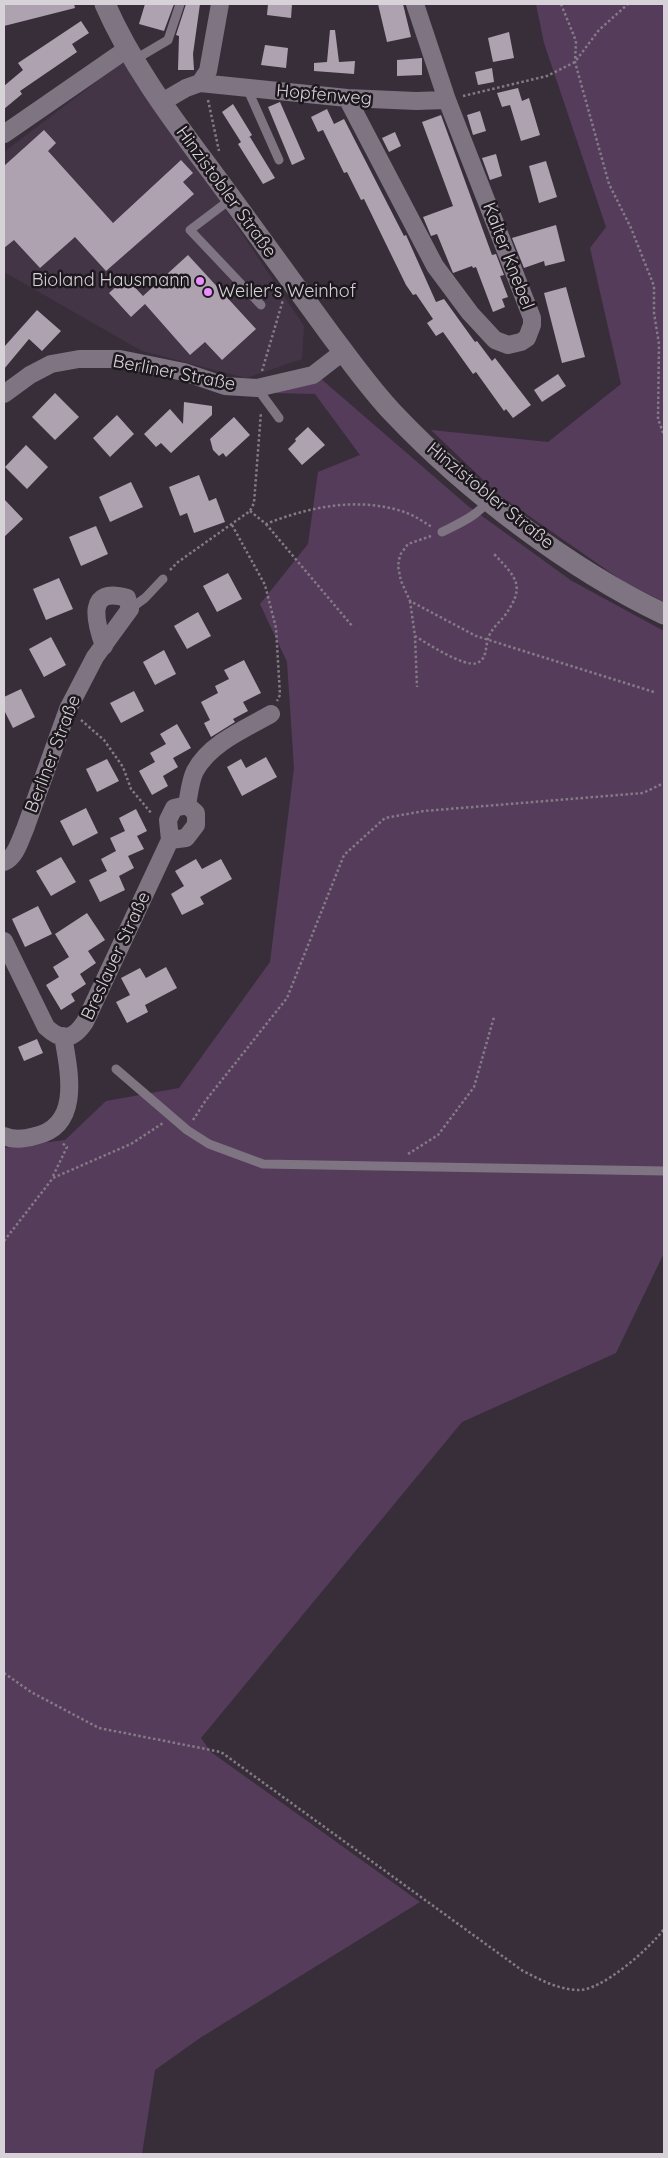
<!DOCTYPE html>
<meta charset="utf-8">
<style>
body{margin:0}
#map{position:relative;width:668px;height:2158px;overflow:hidden;background:#382e3a;font-family:Quicksand,sans-serif}
canvas{display:block}
.frame{position:absolute;inset:0;border:5px solid #d7d1d8;pointer-events:none}
</style>
<div id="map">
<canvas width="668" height="2158"></canvas>
<div class="frame"></div>
</div>
<script>
const context = document.querySelector('canvas').getContext('2d');
context.lineJoin = 'round';
function fill(path, color) {
  context.fillStyle = color;
  context.fill(path, 'evenodd');
}
function trace(path, color, width, dash) {
  context.strokeStyle = color;
  context.lineWidth = width;
  context.lineCap = dash ? 'butt' : 'round';
  context.setLineDash(dash || []);
  context.stroke(path);
}
function drawText(font, color, halo, rows, align = 'center') {
  context.font = font + ' Quicksand,sans-serif';
  context.lineWidth = 5;
  context.setLineDash([]);
  context.textBaseline = 'middle';
  context.strokeStyle = halo;
  context.fillStyle = color;
  for (const [text, x, y, turn = 0] of rows) {
    context.save();
    context.translate(x, y);
    context.rotate((+turn || 0) * Math.PI / 180);
    context.textAlign = isNaN(turn) ? turn : align;
    if (halo) context.strokeText(text, 0, 0);
    context.fillText(text, 0, 0);
    context.restore();
  }
}
fill(new Path2D(`
 M125,60l179,266 -2,33 -56,19 -104,-27 -138,-79v-120z`), '#433546');
fill(new Path2D(`
 M536,4h128v598l-40,-20 -125,-87 -68,-65 117,12 73,-58 -31,-136 16,-21 -62,-184z
 M320,378l148,128 104,75 92,50v622l-48,100 -154,69 -261,316 10,14 209,150 -220,136 -45,32 -13,84h-138v-1006l61,-8 41,-39 73,-13 91,-126 24,-194 -7,-106 -27,-58 48,-60 10,-72 42,-17 -45,-61 -42,-1z`), '#553c5a');
fill(new Path2D(`
 M4,4h70l1,4 -71,18z
 M145,4h29l-10,27 -25,-7z
 M186,4h14l-7,50 1,16h-16l1,-34 -3,-1z
 M268,4h24l-1,14 -24,-3z
 M378,4h25l8,33 -24,5z
 M81,21l8,12 -17,11 5,8 -57,39 2,3 -18,15v-23l19,-16 -5,-7z
 M330,30h5l4,32 16,-1 -1,13 -40,-3v-8l13,-1z
 M509,32l5,26 -21,4 -5,-24z
 M265,45l23,3 -2,20 -25,-3z
 M422,58v17l-25,1v-16z
 M492,68l2,14 -16,3 -3,-13z
 M518,88l4,13 7,-3 11,37 -19,6 -11,-36 -8,2 -5,-14z
 M280,102l25,57 -13,6 -24,-58z
 M233,104l19,31 -4,3 2,-1 25,41 -12,6 -25,-40 3,-2 -19,-30z
 M327,109l7,15 10,-5 60,117 2,-1 30,67 8,-3 31,43 2,-1 15,20 3,-3 36,47 -18,13 -7,-9 -2,2 -28,-39 -3,2 -30,-42 -7,4 -9,-13 6,-4 -17,-25 -3,1 -7,-10 -42,-86 -3,1 -14,-28 -3,1 -21,-43 -5,2 -7,-15z
 M480,111l6,20 -13,4 -6,-20z
 M441,115l51,140 4,-1 8,21 -4,1 8,21 -6,2 3,8 -12,5 -17,-45 -3,1 -1,-2 -19,7 -16,-39 -6,2 -8,-19 30,-11 -31,-84z
 M44,130l12,13 -8,8 65,72 68,-63 12,13 -10,9 11,12 -88,77 -31,-34 -35,31 -26,-28 -10,8v-82z
 M395,132l6,14 -12,6 -7,-14z
 M496,154l6,22 -12,4 -8,-22z
 M546,161l11,36 -18,6 -10,-37z
 M556,225l9,36 -20,5 -1,-5 -20,7 -12,-30z
 M188,255l68,74 -34,31 -17,-18 -15,13 -45,-51 -14,13 -22,-24 17,-15 17,18z
 M566,287l19,70 -23,6 -18,-70z
 M37,310l24,21 -19,20 -13,-12 -25,30v-22z
 M558,374l8,12 -24,16 -8,-12z
 M55,393l24,24 -24,23 -23,-23z
 M184,402l28,4v9l-41,38 -10,-10 -5,4 -12,-13 26,-25 13,15z
 M117,415l17,19 -24,23 -17,-19z
 M234,417l16,18 -24,22 -3,-4 -4,3 -6,-6 -3,-11z
 M308,427l17,18 -23,20 -14,-16 8,-8 -1,-2z
 M26,445l22,22 -21,22 -22,-22z
 M199,475l10,26 7,-3 9,24 -31,11 -7,-20 -7,3 -11,-29z
 M131,482l12,25 -33,15 -11,-25z
 M4,499l19,20 -19,18z
 M96,526l12,28 -27,12 -12,-29z
 M228,573l14,26 -25,13 -14,-26z
 M59,578l14,31 -27,11 -13,-31z
 M198,612l13,24 -24,13 -13,-23z
 M51,637l15,28 -22,12 -15,-28z
 M164,650l12,24 -21,11 -12,-23z
 M244,660l17,33 -18,9 5,9 -15,8 2,3 -24,15 -7,-14 6,-3 -9,-18 17,-9 -3,-7 14,-7 -5,-9z
 M21,689l14,28 -22,11 -9,-18v-13z
 M134,691l10,20 -23,12 -11,-20z
 M177,724l14,24 -18,10 5,9 -15,9 5,10 -16,9 -13,-24 16,-9 -5,-9 16,-9 -6,-10z
 M266,757l11,20 -35,19 -15,-29 14,-8 5,9z
 M107,759l12,22 -22,11 -11,-23z
 M86,808l12,25 -25,13 -13,-25z
 M136,809l11,22 -10,5 7,13 -16,7 6,12 -15,8 6,14 -25,12 -11,-22 18,-9 -6,-12 15,-8 -6,-13 15,-7 -6,-13z
 M61,857l15,25 -25,14 -15,-25z
 M196,859l6,10 19,-10 11,20 -32,18 4,7 -22,11 -11,-21 13,-8 -9,-15z
 M38,906l14,28 -27,13 -13,-28z
 M87,913l18,27 -17,11 8,12 -16,11 6,10 -15,10 4,7 -14,9 -15,-25 13,-8 -6,-10 16,-10 -14,-23z
 M166,967l11,21 -32,17 3,7 -21,11 -11,-21 14,-7 -9,-17 19,-10 6,10z
 M37,1039l6,14 -19,8 -6,-14z`), '#aea2b1');
trace(new Path2D(`
 M561,4l15,37 -1,21 34,122 22,44 23,58v27l5,31 -1,75 6,16
 M463,96l84,-20 28,-14 24,-32 29,-26
 M208,100l11,51
 M262,371l21,-71
 M250,511l16,13c42,-17 91,-27 135,-13 11,3 21,10 31,16
 M266,524l87,103
 M232,525l33,60 11,43 4,67 -3,6
 M431,536l-23,8 -8,11 -2,11 3,15 9,20 66,35 178,56
 M170,570l8,-8 72,-51 4,-8 7,-91
 M410,601l5,35 2,51
 M415,636c11,7 50,32 62,27 11,-4 8,-19 12,-27 3,-7 9,-13 14,-18 23,-31 15,-39 -9,-64
 M81,720l23,20 19,27 8,22 21,25
 M193,1120l13,-20 81,-102 57,-143 41,-37 39,-7 219,-18 21,-10
 M408,1154l30,-19 36,-48 20,-70
 M53,1176l14,-29 -6,-5
 M4,1241l49,-63 78,-34 32,-21
 M4,1673l27,19 68,36 122,24 302,219c18,9 34,18 54,19 24,2 73,-42 87,-61`), '#837b85', 2.5, [2.5, 2.5]);
trace(new Path2D(`
 M134,60l34,-20 12,-36
 M247,88l32,72
 M231,199l-41,31 71,75
 M257,388l22,30
 M442,532c18,-9 35,-16 47,-32
 M130,609l15,-11 18,-19
 M116,1069l71,61 22,14 54,20 401,7`), '#7f7482', 9);
trace(new Path2D(`
 M200,83l8,-12 12,-67
 M347,98l88,168 35,47 25,27 13,5 13,-3 6,-4 5,-13v-7l-85,-218 -32,-96
 M162,102l24,-14 14,-5 147,15 69,3 31,-1
 M4,134l123,-85
 M4,394l26,-19 21,-11 28,-5h41l64,13 41,14 32,2 56,-13 31,-24
 M170,840l-2,-20 6,-12 13,-3
 M4,862c12,-5 16,-22 21,-33l43,-120 27,-52 35,-48 -3,-11c-41,-12 -32,23 -23,48
 M4,941l42,86c16,15 27,13 39,-5l85,-182 16,-2 10,-13v-12l-9,-8c2,-10 3,-24 8,-34 15,-28 50,-42 76,-57
 M4,1136c9,4 21,3 31,0 47,-10 34,-65 28,-100`), '#7f7482', 18);
trace(new Path2D(`
 M105,4c31,71 81,132 126,194 34,47 68,94 102,140 20,26 38,52 61,76 72,76 175,155 270,200`), '#7f7482', 21);
for (const [x, y, r, color] of [
 [200,281,5,"#ea8dfd"],
 [208,292,5,"#ea8dfd"]
]) {
  const dot = new Path2D();
  dot.arc(x, y, r, 0, 2 * Math.PI);
  context.fillStyle = color;
  context.fill(dot);
  trace(dot, '#1d181d', 2);
}
drawText('18px', '#d7d1d8', '#1d181d', [
 ["Hopfenweg",324,95,5],
 ["Hinzistobler Straße",226,192,54],
 ["Kalter Knebel",508,256,69],
 ["Berliner Straße",174,373,11],
 ["Hinzistobler Straße",490,496,39],
 ["Berliner Straße",53,754,-69],
 ["Breslauer Straße",116,956,-65]
]);
drawText('18px', '#d7d1d8', '#1d181d', [
 ["Bioland Hausmann",190,281],
 ["Weiler's Weinhof",218,292,"left"]
], 'right');
</script>
